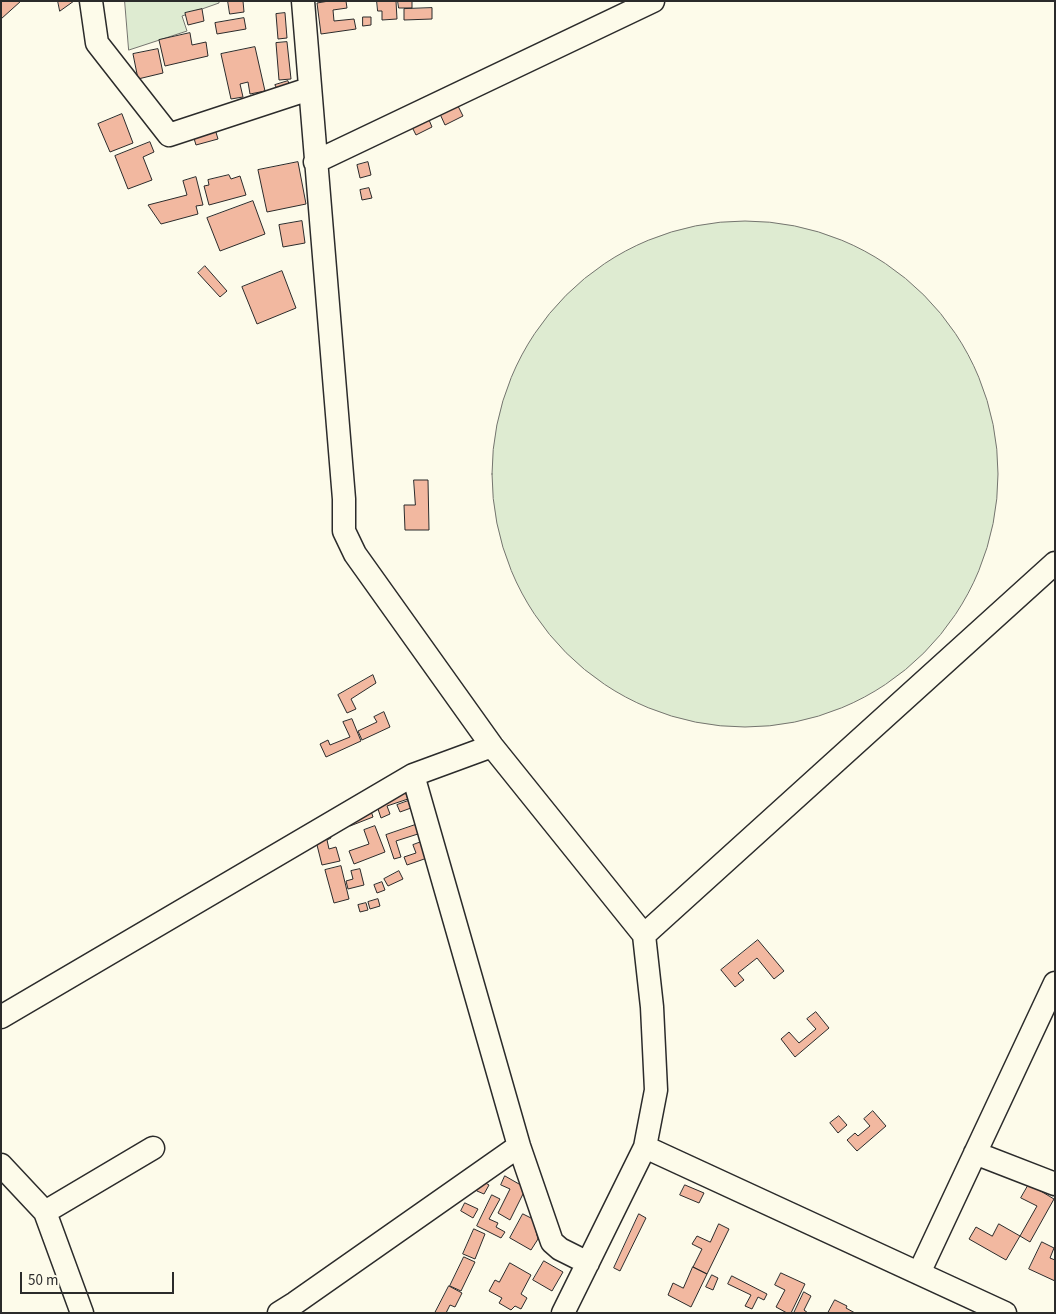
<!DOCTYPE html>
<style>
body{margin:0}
#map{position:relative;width:1056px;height:1314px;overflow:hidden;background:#fdfbea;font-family:"Source Sans 3",sans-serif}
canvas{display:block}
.frame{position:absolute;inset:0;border:2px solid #2b2b2b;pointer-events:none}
.scale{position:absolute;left:20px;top:1272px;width:154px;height:22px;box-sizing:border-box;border:2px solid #2b2b2b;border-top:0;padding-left:6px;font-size:15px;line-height:18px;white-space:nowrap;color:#2b2b2b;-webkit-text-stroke:4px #fdfbea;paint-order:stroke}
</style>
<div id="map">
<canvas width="1056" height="1314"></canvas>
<div class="frame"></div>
<div class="scale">50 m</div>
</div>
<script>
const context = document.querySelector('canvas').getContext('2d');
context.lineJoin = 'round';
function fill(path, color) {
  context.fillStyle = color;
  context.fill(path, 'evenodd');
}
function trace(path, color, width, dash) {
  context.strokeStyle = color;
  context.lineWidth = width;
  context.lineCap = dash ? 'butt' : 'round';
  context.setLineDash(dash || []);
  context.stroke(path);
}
const green = new Path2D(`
 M125,1h94v2l-37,13 5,15 -58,19z
 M492 474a253 253 0 1 1 506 0a253 253 0 1 1-506 0Z`);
fill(green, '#deebd1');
trace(green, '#74746e', 1);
const building = new Path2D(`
 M1,1h20l-20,18z
 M58,1h16l-14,10z
 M228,1h15l1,11 -14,2z
 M346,1l1,7 -14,2 1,11 20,-2 2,10 -35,5 -4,-31 12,-2z
 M377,1h19l1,18 -15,1v-9h-4z
 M398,1h14v7h-13z
 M432,8v11l-28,1v-11z
 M202,9l2,12 -16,4 -3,-12z
 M285,13l2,25 -9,1 -2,-25z
 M363,17h8v8l-8,1z
 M244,18l2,11 -29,5 -2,-11z
 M190,33l2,12 14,-3 2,14 -43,10 -6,-26z
 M287,42l4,37 -12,1 -3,-37z
 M255,47l10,44 -15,3 -2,-12 -8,2 3,13 -12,2 -10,-45z
 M158,49l5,24 -25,6 -5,-25z
 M288,81l2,6 -12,4 -3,-6z
 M458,106l5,10 -18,9 -5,-11z
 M122,114l11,29 -23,9 -12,-28z
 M427,115l5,12 -16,8 -6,-12z
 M215,129l3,10 -22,6 -3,-10z
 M150,142l4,10 -11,5 9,23 -24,9 -13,-33z
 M298,162l8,42 -39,8 -9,-42z
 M368,162l3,13 -11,3 -3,-13z
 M229,175l2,4 9,-3 6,19 -37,10 -5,-19 5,-1 -1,-5z
 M196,177l7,28 -7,1 2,8 -37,10 -13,-19 39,-10 -4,-14z
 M369,188l3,10 -10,2 -2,-10z
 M253,201l12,33 -45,17 -13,-33z
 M302,221l3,22 -22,4 -4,-22z
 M205,266l22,25 -7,6 -22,-24z
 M282,271l14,37 -39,16 -15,-37z
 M414,480h14l1,50h-24l-1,-25h11z
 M373,675l3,8 -25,16 5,10 -9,4 -9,-18z
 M384,712l6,15 -28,13 -4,-9 19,-9 -3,-5z
 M352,719l9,22 -35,16 -6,-13 8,-4 2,5 20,-8 -7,-15z
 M404,789l4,10 -21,7 3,8 -9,4 -6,-18z
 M408,801l3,7 -11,4 -3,-7z
 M370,808l3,9 -23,9 -4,-10z
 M418,824l3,9 -25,8 5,16 -7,2 -8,-24z
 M375,826l10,26 -31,12 -5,-13 20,-7 -5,-14z
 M329,832l2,6 -4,2 2,9 7,-2 4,14 -18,4 -7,-28z
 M424,841l6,16 -23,8 -3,-8 12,-4 -3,-8z
 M341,866l8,33 -15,4 -9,-33z
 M360,869l4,16 -16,4 -2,-8 7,-2 -2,-8z
 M399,871l4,8 -15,7 -4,-7z
 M382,882l3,8 -8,3 -3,-8z
 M378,899l2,7 -10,3 -2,-7z
 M366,903l2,7 -8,2 -2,-7z
 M758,940l26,31 -10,8 -17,-21 -19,15 6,7 -9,7 -14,-17z
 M816,1012l13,16 -34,29 -14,-18 8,-7 10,11 17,-14 -9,-10z
 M873,1111l13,15 -29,25 -10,-11 8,-7 3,3 12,-10 -6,-7z
 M839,1116l8,9 -9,8 -8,-10z
 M505,1176l21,12 -16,32 -12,-7 12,-24 -9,-4z
 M482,1181l7,4 -5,9 -7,-3z
 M1029,1184l25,15 -24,43 -10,-6 17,-30 -16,-8z
 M685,1185l19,8 -5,10 -19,-8z
 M492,1195l8,4 -11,20 9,4 -2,4 9,5 -4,6 -24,-12z
 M465,1203l13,6 -5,9 -12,-7z
 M523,1214l10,5 5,20 -7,11 -21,-12z
 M639,1214l7,4 -26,53 -6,-3z
 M719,1224l10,5 -22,45 -14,-7 9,-18 -10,-5 5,-8 13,6z
 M999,1224l21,12 -14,24 -37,-21 7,-12 16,9z
 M474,1229l11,5 -10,25 -12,-5z
 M1042,1242l12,6 -4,10 5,2v21l-26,-12z
 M464,1257l11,5 -14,29 -11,-5z
 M544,1261l19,11 -11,19 -19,-11z
 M510,1263l21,12 -10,19 6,4 -6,11 -6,-3 -4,4 -12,-7 3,-5 -13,-7 6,-11 4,2z
 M693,1267l14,7 -16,33 -23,-12 5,-12 10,5z
 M781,1273l24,11 -14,29h-4l-11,-6 9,-17 -10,-5z
 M712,1275l6,3 -5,12 -7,-3z
 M732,1276l35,18 -3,6 -6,-3 -6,12 -7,-3 6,-11 -23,-11z
 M449,1286l13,7 -7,14 -5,-2 -4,8h-11z
 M804,1292l7,4 -7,14 4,3h-14z
 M835,1300l12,6 -1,2 9,5h-27z`);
fill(building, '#f2b8a0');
trace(building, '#2b2b2b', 1);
const minor = new Path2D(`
 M91,1l6,42 72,92 140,-46
 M303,1l41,498v32l11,23 137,192 152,189 8,72 4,83 -11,57 -82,166
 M315,162l338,-161
 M413,775l106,371 33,96 8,7 28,14
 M644,935l411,-372
 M1,1017l412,-242 79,-29
 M645,1147l360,166
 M975,1153l80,31
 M1,1165l44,47 37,101
 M45,1212l108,-64
 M919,1273l136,-290
 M279,1313l16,-10 224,-157`);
trace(minor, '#2b2b2b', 25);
trace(minor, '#fdfbea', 22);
</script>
